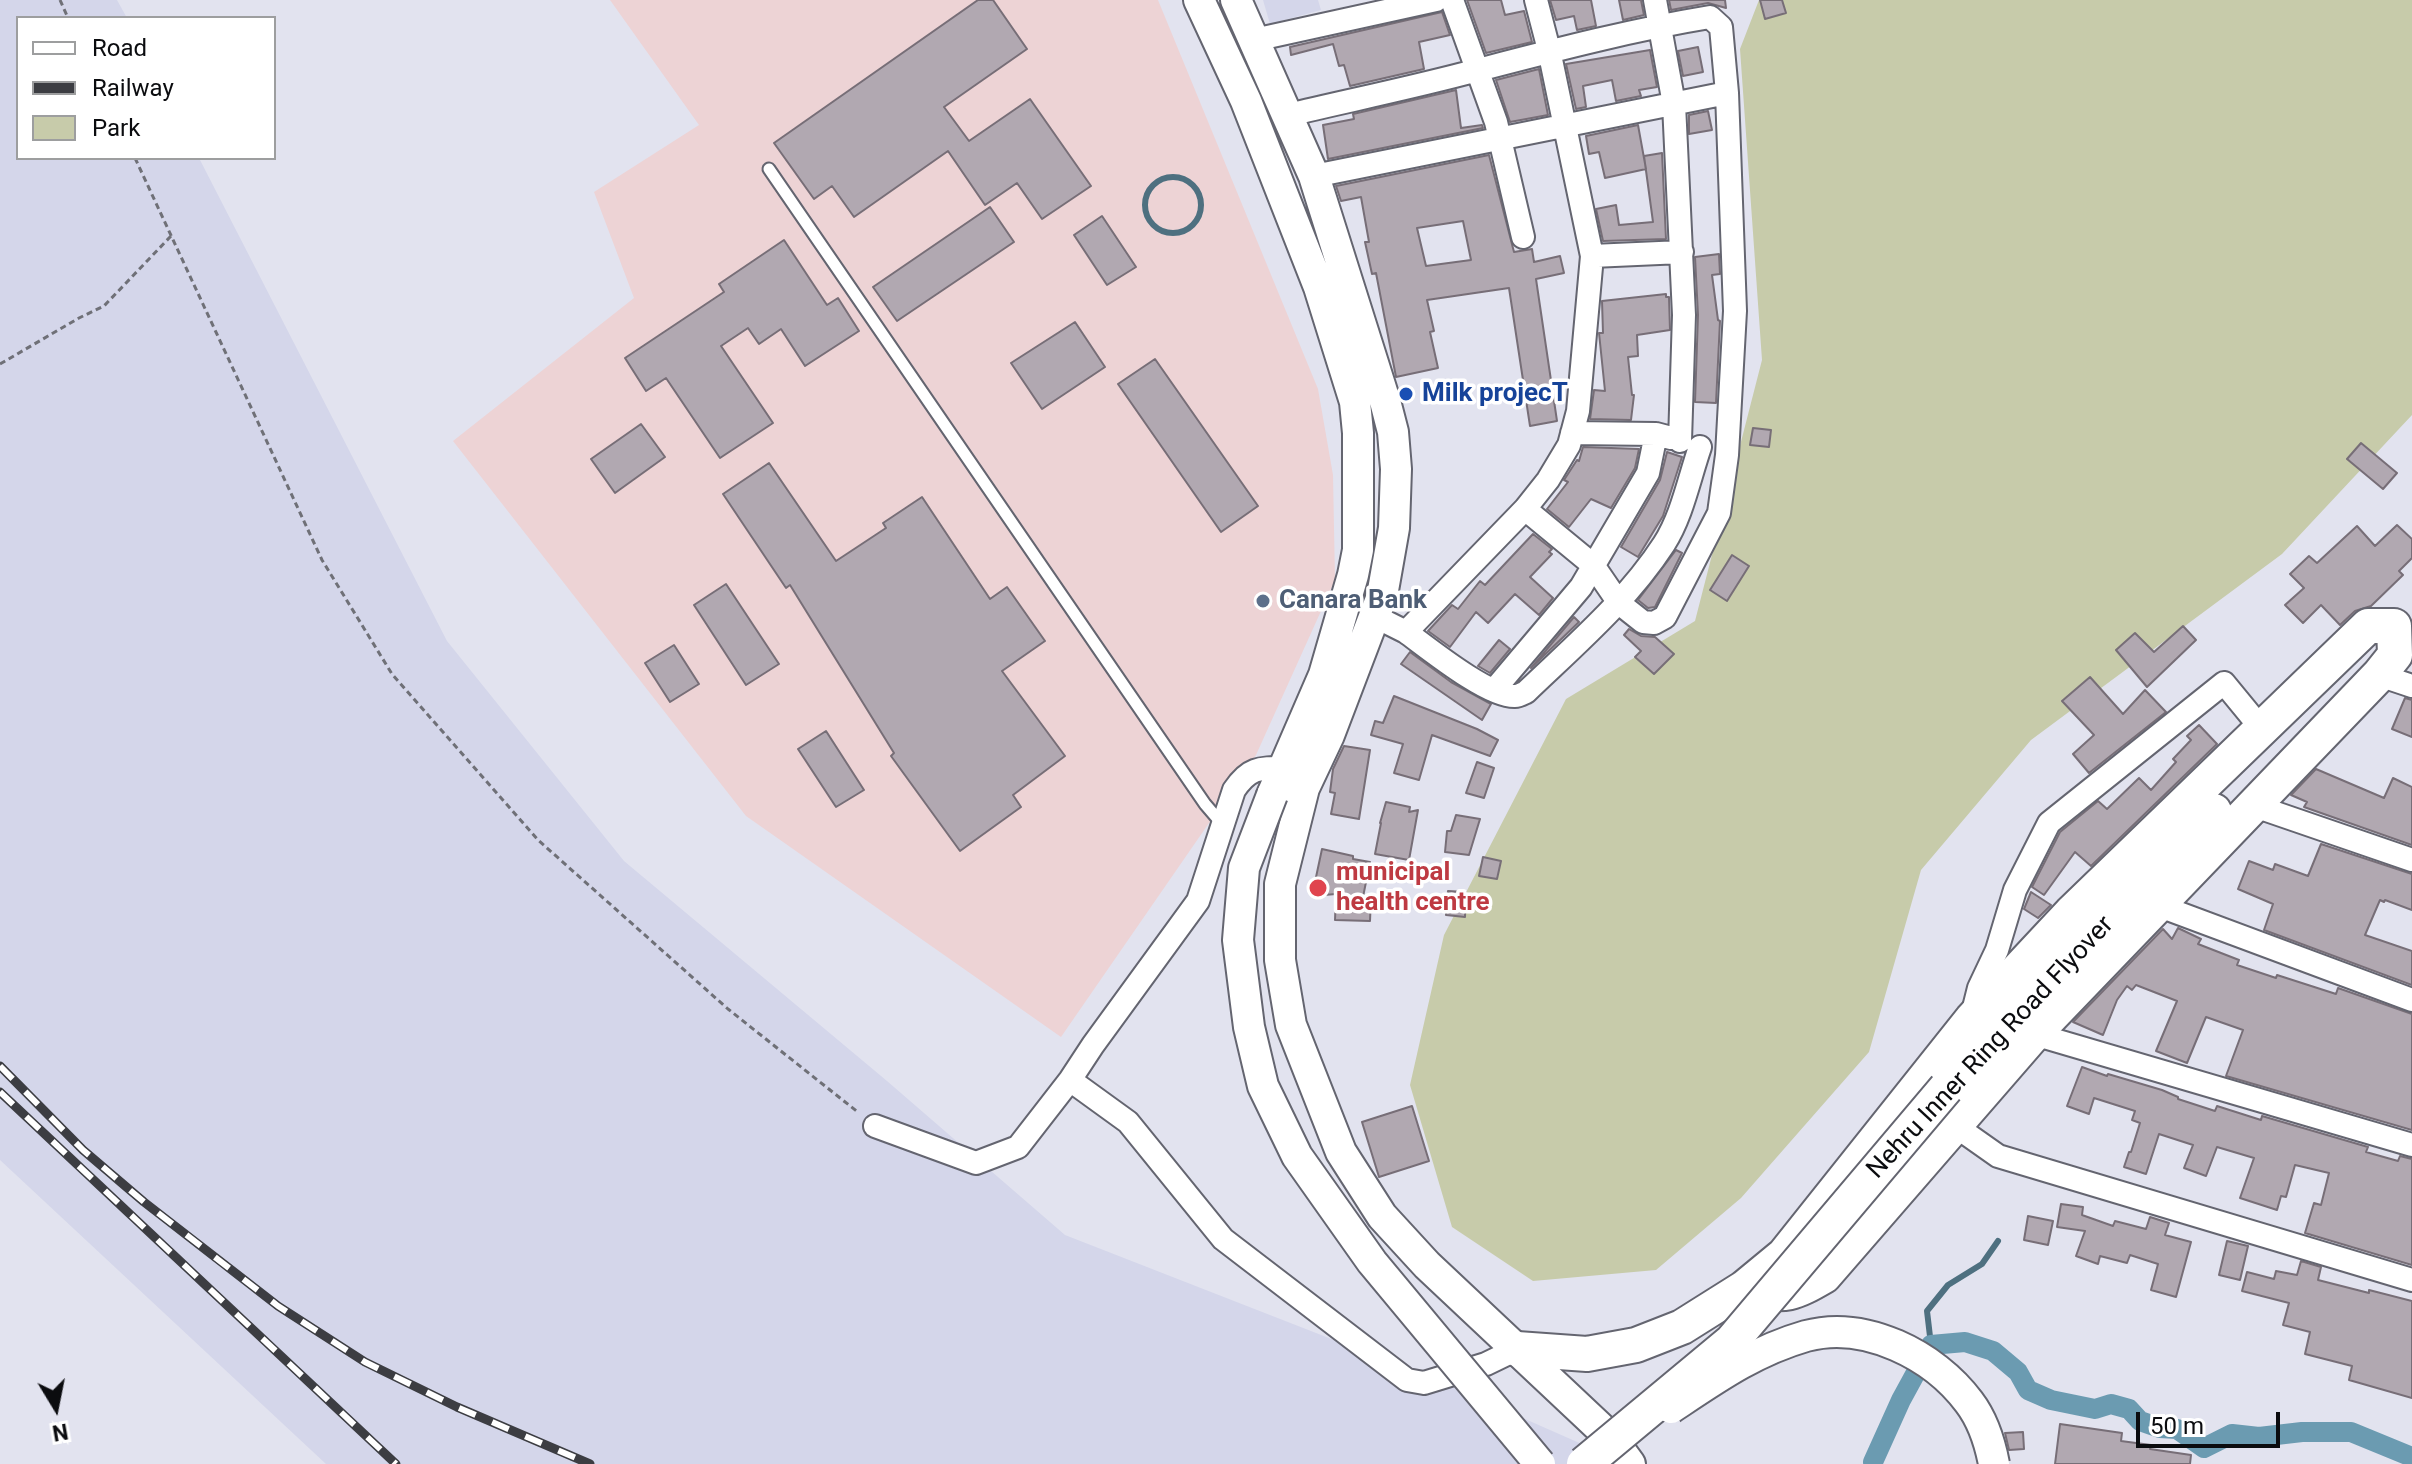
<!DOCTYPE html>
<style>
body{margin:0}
#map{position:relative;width:2412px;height:1464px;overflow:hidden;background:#e2e3ef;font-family:Roboto,sans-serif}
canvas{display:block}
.legend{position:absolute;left:16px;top:16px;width:260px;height:144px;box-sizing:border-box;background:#fff;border:2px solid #9d9e9f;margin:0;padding:10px 14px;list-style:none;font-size:24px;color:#0b0c0f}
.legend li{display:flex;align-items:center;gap:16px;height:40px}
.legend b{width:40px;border:2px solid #9d9e9f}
.north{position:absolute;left:16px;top:1368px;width:80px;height:80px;-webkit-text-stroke:6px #fff;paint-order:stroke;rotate:170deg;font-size:22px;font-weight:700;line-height:32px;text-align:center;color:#0b0c0f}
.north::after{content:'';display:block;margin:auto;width:28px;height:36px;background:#0b0c0f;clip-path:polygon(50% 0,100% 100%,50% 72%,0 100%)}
.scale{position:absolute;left:2136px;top:1412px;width:144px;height:36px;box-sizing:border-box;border:4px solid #0b0c0f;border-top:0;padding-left:10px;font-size:24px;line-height:28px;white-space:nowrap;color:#0b0c0f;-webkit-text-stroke:6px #fff;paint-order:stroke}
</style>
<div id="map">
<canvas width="2412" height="1464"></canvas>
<ul class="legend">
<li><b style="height:10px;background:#fff"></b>Road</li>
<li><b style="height:10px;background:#3c3d42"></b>Railway</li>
<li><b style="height:22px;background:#c7cbaa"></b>Park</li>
</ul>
<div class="north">N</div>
<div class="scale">50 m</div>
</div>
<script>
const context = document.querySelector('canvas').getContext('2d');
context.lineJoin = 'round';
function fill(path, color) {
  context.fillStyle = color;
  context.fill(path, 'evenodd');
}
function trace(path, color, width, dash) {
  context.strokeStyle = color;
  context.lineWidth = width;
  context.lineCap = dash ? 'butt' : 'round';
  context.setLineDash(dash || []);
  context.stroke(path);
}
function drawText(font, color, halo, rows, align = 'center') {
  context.font = font + ' Roboto,sans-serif';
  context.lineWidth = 7;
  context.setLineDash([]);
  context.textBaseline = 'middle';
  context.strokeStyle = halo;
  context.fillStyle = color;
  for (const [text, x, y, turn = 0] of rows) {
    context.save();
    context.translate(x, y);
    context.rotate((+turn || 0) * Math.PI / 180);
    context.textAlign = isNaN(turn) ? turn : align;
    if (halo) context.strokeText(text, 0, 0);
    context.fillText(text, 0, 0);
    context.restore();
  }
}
fill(new Path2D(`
 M0,0h117l10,18h-109v140h181l248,483 177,220 263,220 178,154 374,146 188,83h-1301l-326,-304z
 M1263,0h55l3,10 -51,14z`), '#d4d6ea');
fill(new Path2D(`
 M610,0h548l160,389 15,86 2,105 -79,175 -195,282 -315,-221 -293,-375 181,-143 -40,-106 105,-67z`), '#edd3d5');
fill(new Path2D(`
 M1759,0h653v415l-130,139 -251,186 -110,130 -52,182 -128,146 -85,72 -123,11 -81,-54 -42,-142 34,-150 122,-236 129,-78 67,-261 -22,-311z`), '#c7cbaa');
trace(new Path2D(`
 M1145 205a28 28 0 1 1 56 0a28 28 0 1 1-56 0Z
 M1931,1345l-4,-34 21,-26 34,-21 16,-23
 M1872,1464l1,-2`), '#4e7080', 6);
trace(new Path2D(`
 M1873,1462l28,-62 30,-55 34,-3 28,9 25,21 10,18 23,10 44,9 16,-5 18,5 11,12 20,7 17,1 27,19 28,-14 27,3 43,-5h49l61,25`), '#6b9bb1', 20);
const building = new Path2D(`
 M978,0h15l34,49 -83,58 25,34 61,-42 61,87 -49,33 -25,-36 -32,22 -37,-54 -94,66 -22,-31 -18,13 -40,-56z
 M1467,0h34l4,15 19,-4 8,31 -46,11z
 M1550,0h41l5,26 -19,4 -3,-14 -18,4z
 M1619,0h22l3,15 -21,5z
 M1669,0h56l1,8 -18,-5 -37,7z
 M1760,0h22l4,13 -21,6z
 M1442,12l8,23 -31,7 5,27 -74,17 -6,-21 -5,1 -6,-22 -42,11 -1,-8z
 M1698,47l5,25 -20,4 -5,-25z
 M1650,50l7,37 -18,3 2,6 -25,5 -4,-21 -29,6 3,21 -10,2 -10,-45z
 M1539,69l9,46 -38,7 -14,-42z
 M1456,90l5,38 21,-3 1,3 -155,31 -5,-34 31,-6 -1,-5z
 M1708,111l4,19 -23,4v-19z
 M1638,125l8,44 -41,9 -6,-26 -10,2 -3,-18z
 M1662,153l4,86 -63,2 -7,-32 20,-4 3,20 34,-3 -9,-66z
 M1489,155l25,97 18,-3 2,13 26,-6 4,17 -28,6 21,142 -27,5 -21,-138 -82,12 7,31 -4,1 8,36 -42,9 -20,-104 -4,1 -7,-32h4l-8,-45 -20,4 -5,-15zM1463,221l8,39 -45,6 -9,-38z
 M990,207l24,35 -117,79 -24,-34z
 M1102,216l34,51 -29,18 -33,-50z
 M784,240l43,65 11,-7 21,33 -54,35 -24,-37 -22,15 -11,-16 -27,18 52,77 -53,35 -54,-80 -20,13 -21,-33 99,-66 -5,-8z
 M1719,254l1,20 -8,1 6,45 2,1 -4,82 -21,-1 3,-87 -3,-58z
 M1666,294v3h3l1,33 -33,5 1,21 -10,1 4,38h2l-3,25 -41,-1 4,-29 11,1 -6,-58h4l-1,-32z
 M1075,322l30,45 -63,42 -31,-46z
 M1155,359l103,147 -37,26 -103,-148z
 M641,424l24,33 -50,36 -24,-34z
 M1753,428l18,2 -2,17 -19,-2z
 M2361,443l36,30 -14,16 -36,-30z
 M1583,447l56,2 -4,19 -24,40 -20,-9 -22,28 -22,-18 21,-27 -4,-2 13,-20 2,1z
 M1667,452l15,5 -19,59 -25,41 -17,-10 39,-67z
 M769,463l67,98 50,-33 -3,-5 39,-26 68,102 17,-12 38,54 -43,30 63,85 -52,39 8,12 -61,44 -69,-95 3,-3 -104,-168 -4,3 -63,-94z
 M2397,525l15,14v19l-13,13 4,4 -32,31 -16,5 -15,14 -19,-20 -18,18 -18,-18 19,-17 -14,-14 19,-18 8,7 40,-37 18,20z
 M1533,534l19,15 -3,3 3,2 -22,23 23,21 -14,17 -24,-21 -27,29 -12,-11 -26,35 -22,-16 24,-26 6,4 22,-28 5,4z
 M1676,550l6,3 -27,54 -7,1 -10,-8z
 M1732,555l17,11 -22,35 -17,-11z
 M726,584l53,80 -33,21 -52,-80z
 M1574,617l5,5 -48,46z
 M2183,626l13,14 -49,47 -31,-37 19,-17 19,19z
 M1629,629l12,7 14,1 19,17 -20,20 -19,-17 6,-6 -17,-16z
 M1499,640l11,9 -20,24 -12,-7z
 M674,645l25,39 -29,18 -25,-39z
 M1410,652l41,30 40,22 -9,16 -81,-56z
 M2090,677l33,37 22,-24 21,22 -77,61 -16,-19 21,-19 -32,-34z
 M1394,696l83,33 21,11 -8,16 -58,-21 -13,45 -25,-7 9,-29 -32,-9 4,-14 8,2z
 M2405,698l7,2v37l-20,-8z
 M2199,725l18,19 -126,122 -16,-14 -31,43 -12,-8 28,-55 38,-31 9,8 32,-31 12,12 25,-28 -3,-3 18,-19 -4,-4z
 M826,731l38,59 -28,17 -38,-58z
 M1344,746l26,4 -11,69 -28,-5 4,-21 -5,-1 3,-23z
 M1477,762l17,6 -10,30 -18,-5z
 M2316,769l68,29 9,-20 19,9v58l-108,-38 3,-5 -16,-7z
 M1386,802l24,5 -1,5 9,-2 -9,50 -34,-6 6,-31h-1z
 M1456,815l24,4 -11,36 -24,-3 2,-21h4z
 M2321,844l91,30v36l-27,-10 -1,2 -4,-2 -15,35 47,16v34l-148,-55 9,-26 -35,-15 11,-28 24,9 2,-6 33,12z
 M1322,849l31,7v3l17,3 -7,35h8l-1,24 -35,-1 1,-26 -24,2z
 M1483,857l18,4 -4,18 -18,-3z
 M1448,891l18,1 -1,25 -19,-2z
 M2031,892l20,13 -13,13 -14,-9z
 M2178,928l23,11 -3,5 41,16 -2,5 39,13 1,-3 59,19 2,-6 74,26v116l-186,-54 17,-46 -37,-13 -19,46 -31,-12 21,-50 -41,-16 -4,5 -5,-4 -10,14 -14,35 -30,-13 90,-93 9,10z
 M2082,1067l25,9 1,-2 54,16 16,7v2l37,12 2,-5 44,14 1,-4 106,31 -2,5 32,9 2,-5 12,3v106l-107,-32 9,-30 7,2 8,-32 -34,-8 -9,32 -5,-1 -4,14 -37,-12 14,-40 -37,-11 -11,29 -22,-8 9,-23 -34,-11 -13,40 -22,-7 5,-15h2l9,-29 -8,-3 3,-9 -41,-13 -5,16 -22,-8z
 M1412,1106l17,55 -50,16 -17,-55z
 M2061,1204l22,3 -1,8 31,11 2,-5 31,8 4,-12 19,6 -4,12 26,7 -15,55 -25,-7 7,-26 -28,-9 -3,8 -27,-7 -2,8 -22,-8 9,-25 -28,-4z
 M2028,1216l25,5 -5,24 -24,-5z
 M2227,1241l21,5 -8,34 -21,-5z
 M2301,1261l20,6 -3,13 51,13v-3l43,11v97l-63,-18 3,-14 -47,-12 5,-22 -27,-7 6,-22 -47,-12 5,-19 27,7 2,-8 21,4z
 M2060,1424l62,9 -1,8 30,4 -1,4 41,6 -1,9h-135z
 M2023,1432l1,17 -15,1 -4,-17z`);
fill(building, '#b1a8b1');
trace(building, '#776e77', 2);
const lane = new Path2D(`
 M769,169l436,635 18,21`);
const street = new Path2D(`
 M1452,0l44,122 27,115
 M1655,0l19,104 10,211 -4,126
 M1254,40l182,-40
 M1288,115c63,-15 127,-28 190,-45 77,-20 153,-40 232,-53l11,10 6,66 8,218 -8,144 -8,58 -54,104 -11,6 -11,-1 -24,-19 -26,-38 -68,-56
 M1314,176c137,-28 275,-55 413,-83
 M1592,256l90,-4
 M1572,433l84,1 15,4
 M1374,616l32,16 119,-123 23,-29 21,-35 9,-34 14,-155 -43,-206 -13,-50
 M1406,632c22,16 82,65 109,64 4,0 7,-2 11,-4 49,-47 101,-91 138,-148 18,-28 25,-65 36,-97
 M2379,675l33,11
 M1494,690l87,-103 67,-114 8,-39
 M2252,805l160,55
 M2157,905l255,95
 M1973,1012l6,-24 18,-38 18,-60 34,-67 175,-140 37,45
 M2034,1034l378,111
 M1070,1080l58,42 95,117 184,141 17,3 62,-19 31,-15
 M1954,1125l44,31 414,124
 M875,1126l101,37 42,-16 52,-67 23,-35 105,-144 36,-111c15,-22 24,-22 50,-22`);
const secondary = new Path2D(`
 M1199,0l47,101 73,186 36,115 3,31v117l-5,25 -29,100 -52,120
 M1236,0l78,176 71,225 8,31 3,37 -2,59 -12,68 -53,139 -25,53 -24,96v76l11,65 50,127 41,64 45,49 184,173 19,26`);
const primary = new Path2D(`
 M1946,1088l268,-277
 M1751,1290c35,7 42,4 73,-14l210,-242 345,-359 16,-20 -1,-29
 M1517,1349l70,5 49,-9 46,-18 62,-39 40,-33 188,-236 99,-106 297,-287h26`);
trace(lane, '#646570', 15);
trace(street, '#646570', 26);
trace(secondary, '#646570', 34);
trace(primary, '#646570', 38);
trace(new Path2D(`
 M60,0l8,18
 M135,158l187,402 70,114 146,166 190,169 131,104
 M0,364l79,-46 25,-12 67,-70`), '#6f7077', 3, [6, 4]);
trace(lane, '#fff', 11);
trace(street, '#fff', 22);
trace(secondary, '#fff', 30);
trace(primary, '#fff', 34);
const rail = new Path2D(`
 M0,1066l83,84 61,52 134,104 87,56 92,45 133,57
 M0,1092l396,372`);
trace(rail, '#3c3d42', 9);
trace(rail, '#fff', 6, [18]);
const secondaryBridge = new Path2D(`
 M1272,795l-28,73 -6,72 11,87 14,59 34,70 75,106 168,202
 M1671,1408c45,-30 83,-57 135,-72 59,-16 128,19 163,66 13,17 21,41 25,62`);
const primaryBridge = new Path2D(`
 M1584,1464l148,-123 214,-253`);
trace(secondaryBridge, '#646570', 34, []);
trace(primaryBridge, '#646570', 38, []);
trace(secondaryBridge, '#fff', 30);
trace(primaryBridge, '#fff', 34);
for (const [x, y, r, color] of [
 [1406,394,8,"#1a4fb4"],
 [1263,601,8,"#5c6f8a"],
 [1318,888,10,"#e0444e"]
]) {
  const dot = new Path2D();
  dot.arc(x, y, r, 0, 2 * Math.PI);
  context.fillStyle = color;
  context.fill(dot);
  trace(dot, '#fff', 3);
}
drawText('bold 26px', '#164399', '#fff', [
 ["Milk projecT",1422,394]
], 'left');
drawText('bold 26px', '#4e5e75', '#fff', [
 ["Canara Bank",1279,601]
], 'left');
drawText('bold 26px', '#be3a42', '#fff', [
 ["municipal",1336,873],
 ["health centre",1336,903]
], 'left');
drawText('26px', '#0b0c0f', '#fff', [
 ["Nehru Inner Ring Road Flyover",1991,1048,-47]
]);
</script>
